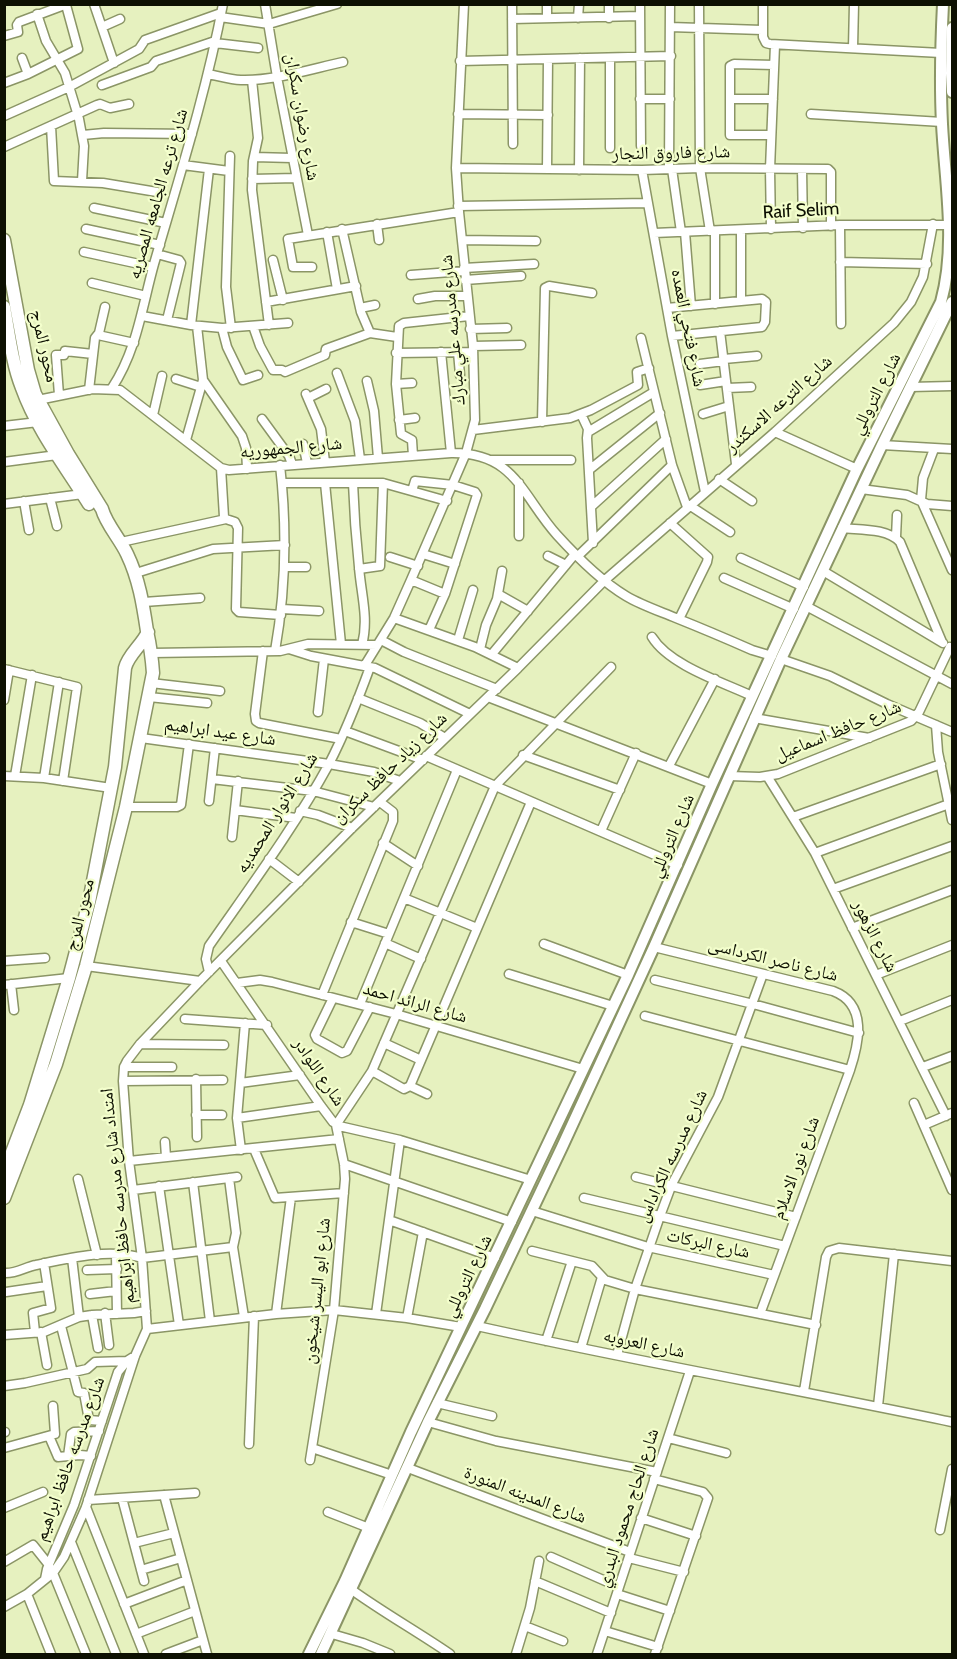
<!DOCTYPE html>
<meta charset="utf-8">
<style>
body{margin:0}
#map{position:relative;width:957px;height:1659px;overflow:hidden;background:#e6f1bf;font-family:Cabin,sans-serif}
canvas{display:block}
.frame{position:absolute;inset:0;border:6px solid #0d1002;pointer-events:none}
</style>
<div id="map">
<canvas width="957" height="1659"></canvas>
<div class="frame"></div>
</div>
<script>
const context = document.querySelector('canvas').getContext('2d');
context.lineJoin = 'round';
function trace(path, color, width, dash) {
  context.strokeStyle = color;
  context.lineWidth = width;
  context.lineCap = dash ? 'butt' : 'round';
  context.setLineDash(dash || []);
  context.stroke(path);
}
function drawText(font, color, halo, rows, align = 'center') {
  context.font = font + ' Cabin,"Noto Naskh Arabic",sans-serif';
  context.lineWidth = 4.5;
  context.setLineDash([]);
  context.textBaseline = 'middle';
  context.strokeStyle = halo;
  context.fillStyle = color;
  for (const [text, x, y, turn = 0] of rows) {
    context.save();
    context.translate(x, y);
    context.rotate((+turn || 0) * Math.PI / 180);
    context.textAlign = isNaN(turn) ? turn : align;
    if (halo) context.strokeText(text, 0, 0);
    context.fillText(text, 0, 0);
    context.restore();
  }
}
const minor = new Path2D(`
 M94,4l20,59
 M265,4l12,73 31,158
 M512,4l1,140
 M640,4l1,142
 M699,4l1,164 10,63
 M763,4v33l3,6 4,1 171,9
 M37,14l9,27 19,32 14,46 5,27 -2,35
 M220,17l49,7 68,-20
 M547,18v-14
 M578,18l1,-14
 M609,18v-14
 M512,19l128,-3
 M102,27l18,-8
 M670,27l92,3
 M4,36l14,-4 -1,-7 2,-3 48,-18
 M215,43l43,5
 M853,48l1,-44
 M22,58l6,16
 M610,58v90
 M460,61l211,-5
 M208,74c11,2 22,6 33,6 33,1 70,-11 102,-18
 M252,80l6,58 -5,23 -1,29 17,135
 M4,83l24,-9 50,-25 -12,-44
 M102,85l49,-18 5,-6 59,-20
 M640,99h30
 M730,99h43
 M458,114l90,1
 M811,114l131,8
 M4,116l65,-29 70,-38 6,-9 76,-27
 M51,126l3,55 49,2 54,9
 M83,135l21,-2 88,1
 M771,135h-41v-69l4,-2 40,1
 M4,147l93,-42 3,-1 10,4 19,-4
 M230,156l-4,131 5,41
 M254,157l38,1
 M183,165l46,6
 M456,168l186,2 58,-2 128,1 3,3v54
 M547,169l1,-110
 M669,169l1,-165
 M672,169l9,63
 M802,169l1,59
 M579,170l1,-112
 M642,170l30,166 33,156
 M252,179l44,-1
 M458,206l190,-3
 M94,208l72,15
 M377,224l2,16
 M840,225l1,99
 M86,229l74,16
 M342,229l19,83 9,21
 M771,229l-1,-60 5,-124
 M715,231v73
 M327,232l10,57
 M685,232l6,74
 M654,233l186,-8h109
 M462,240l74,1
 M84,252l69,15
 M157,254l22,6 2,3 -14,57
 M273,260l10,40
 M840,262l87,2
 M312,267h-19l-5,-28 171,-27
 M464,268l70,-4
 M411,275l53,-4
 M465,280l56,-4
 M92,283l54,13
 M418,299l17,-3h32
 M741,301v-71
 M266,302l90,-16
 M360,308l15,-3
 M667,308l95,-9 4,3 -1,20 -3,5 -90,9
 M142,316l49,9 31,3 66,-5
 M191,325l18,-156
 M253,326l7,20 13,24h9l3,2 40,-17 1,-6 44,-16 27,4
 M222,328l5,19 16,33 15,-5
 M470,329l37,-1
 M720,331l16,133
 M98,335l36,8
 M641,338l31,127 15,42
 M473,346l48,-1
 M441,352l10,101
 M458,352l2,23
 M396,353l77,-1
 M724,359l33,-3
 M700,364l24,-3
 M337,373l18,48 5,38
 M176,379l25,8
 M203,380l39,56 4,12 1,21
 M367,381l7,30 4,47
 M396,384l16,-1
 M700,385l26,-4
 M910,387l42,-1
 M112,388c25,-38 30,-81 42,-124 25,-86 52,-171 69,-260
 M727,388l24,-1
 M89,390l6,-52 4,-5 6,-26
 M306,394l15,35 4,33
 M59,395l-3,-40h8l1,-4 28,3
 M308,398l18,-9
 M38,400l54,-11 28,1 101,78 8,2 222,-17c64,-1 71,43 106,82 20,22 44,46 69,61 15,9 33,15 50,22 25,10 51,21 76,32l20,6
 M581,414l7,15 -1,9 6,105
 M703,414l26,-8
 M153,415l9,-39
 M262,419l27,37 3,8
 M399,420l16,-2
 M542,422l3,-134 4,-2 43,7
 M4,426l34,-4
 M473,430l97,-12 21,-8 47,-25 -1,-13 12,-4
 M588,432l66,-40
 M775,432l82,37
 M186,440l17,-60 -6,-54
 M303,444l4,19
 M882,445l70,4
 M934,449l-11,29 -2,22 31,70
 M413,456l-1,-16 -11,-6 -5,-50 3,-58 5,-3 65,-7
 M490,460h81
 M4,462l53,-7
 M221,468l3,49 2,2 9,3 3,6 -2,81 3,3 42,3
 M589,470l71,-57
 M719,479l33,22
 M282,483h101l64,18
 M325,483l16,161
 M353,483c1,28 3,56 6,84 2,27 10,51 3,78
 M861,489l46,6 20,9 25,2
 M412,491l3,-10 38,4 22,7 2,3 -32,99 -16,36
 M50,498l7,28
 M24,501l5,29
 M4,504l79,-10
 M689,505l41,27
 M592,506l74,-67
 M670,523l38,34 -1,5 -28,57
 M842,528c18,2 45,0 58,14l42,100
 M519,536v-53
 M896,537l1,-22
 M121,542l105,-23
 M423,554l32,10
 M548,556l18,9
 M578,556l94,-91
 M390,557l28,9
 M741,558l63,29
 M284,567h22
 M359,569l21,-3 3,-83
 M823,571l120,72
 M136,573l77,-24 72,-4
 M724,578l70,31
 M411,580l34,14
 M498,594l30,17
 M144,602l56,-4
 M806,606l146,78
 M282,609l37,2
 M394,618l81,29 43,21
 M652,637c17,28 70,45 100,59
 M381,640l23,12 93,37
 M458,640l15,-50
 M289,649l22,7 64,12 95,46
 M480,649l6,-24 11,-26 5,-28
 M263,651l-8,63 1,7 3,2 82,16
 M275,651c11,-62 12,-124 5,-186
 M152,653l128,-2 28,-7 69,1
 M492,654l83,-100
 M781,659l49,17 57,28 65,28
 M365,665l29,-47 17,-38 55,-127 9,-33 -2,-74 -14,-134 -3,-44 8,-164
 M4,669l73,18 -14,94
 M151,683l69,8
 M149,697l58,6
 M488,697l224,87
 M358,698l62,25 25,15
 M4,700l5,-30
 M318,712l6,-53
 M754,718l115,20
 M936,725l2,27 14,68
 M345,731l78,29
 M141,738l188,26 45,8 26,9
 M523,755l97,35
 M426,756l252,109
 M669,766l46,-87
 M4,776l40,2 67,10
 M15,776l17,-101
 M729,776l31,1 18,-3 133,-53 8,-9 31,-65
 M767,776l48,77 131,263
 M44,778l15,-96
 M212,779l101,12 61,16
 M209,801l6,-53
 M126,807h51l4,-2 8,-61
 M235,810l61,8
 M300,811l18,4 34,13
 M793,817l148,-53
 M601,831l35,-78
 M232,837l6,-56
 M383,843l35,23
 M815,853l134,-49
 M269,859l30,23
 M833,889l119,-43
 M404,898l73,30
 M351,922l38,12
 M852,928l100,-38
 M385,943l36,16
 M544,944l84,31
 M654,947l179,44c35,13 26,52 17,79l-90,244
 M4,961l41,-3
 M221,961l100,145 12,16 6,4 61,14 131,40
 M86,966l114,15
 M209,972l-3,-13 3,-13c41,-59 85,-118 120,-182 16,-31 29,-64 41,-97
 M509,974l104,32
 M876,975l76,-30
 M655,980l98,24 106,29
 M237,983l23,-3 12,2 124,32 187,55
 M11,984l3,26
 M4,985l65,-7
 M322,995l71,-174v-9l-13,-10
 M333,998l-18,37 2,4 25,14 5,-2 23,-44
 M360,1004l97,-234
 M645,1016l205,54
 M185,1019l82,6
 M900,1021l52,-21
 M384,1043l37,17
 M140,1044l84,1
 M124,1067h48
 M923,1067l29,-11
 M372,1071l32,18 6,-3 121,-284
 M196,1079l1,58
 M123,1081l100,-1
 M240,1083l60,-8
 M410,1086l17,8
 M914,1103l38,87
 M196,1115h26
 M237,1118l84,-12
 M924,1125l28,-12
 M165,1142l1,15
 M254,1149l21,49 69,-5
 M241,1150l-4,-32 8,-95
 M129,1161l210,-22
 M344,1164l168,58
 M636,1177l160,40
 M229,1178l7,55 -3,14 11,70
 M78,1179l19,76
 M193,1182l17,139
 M159,1186l20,139
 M133,1190l104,-13
 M584,1198l201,48
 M532,1211l116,36 126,28
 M389,1220l106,38
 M532,1251l60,15 13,14 30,9 181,36
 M116,1255l1,59
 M72,1258l7,59
 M87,1270l30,-1
 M4,1273c12,1 21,-6 32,-8 33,-7 73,-17 106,-7l91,-11
 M6,1292l41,-6
 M90,1294l26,-3
 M105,1313l4,32
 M276,1314l15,-117
 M376,1314l24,-174
 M92,1315l6,33
 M407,1318l16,-86
 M61,1326l17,66 6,1 5,27 13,1
 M477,1326c157,35 317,63 475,96
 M147,1329l129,-15 58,-4 73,8 54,9
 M35,1332l-2,-19 18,-5 -7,-45
 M41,1332l6,33
 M4,1335l40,-3 35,-15 13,-2 42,-2 12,-2
 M546,1341l26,-80
 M581,1348l21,-71
 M617,1355l18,-66 25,-73 12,-32 46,-87 45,-123
 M4,1386l21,-3 62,-14 8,-7 32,-1
 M804,1391l22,-134 3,-6 10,-3 113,13
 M437,1403l55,13
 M878,1406l16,-152
 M428,1422l68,19 161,31
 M4,1432h1
 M49,1436l9,21 22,-2 11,1
 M668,1438l58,15
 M249,1444l5,-128
 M4,1448l51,-14 -2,-28
 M312,1448l80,27
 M68,1456l3,-22 3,-2 25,-1
 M310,1460l24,-150 11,-131 -1,-15 -8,-39 36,-54 123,-285 116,-119
 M408,1468l222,84
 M654,1479l49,13 5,6 -53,156
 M164,1495l43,159
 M122,1498l22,83
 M88,1500l107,-7
 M86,1507l58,147
 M4,1508l39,-16
 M328,1512l41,16
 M641,1518l55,18
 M940,1530l12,-61
 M71,1542l45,112
 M134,1543l40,-10
 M551,1557l68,30
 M629,1558l55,14
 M4,1562l29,-17 16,20
 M141,1570l40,-12
 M53,1573l33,81
 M45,1579l2,-10 27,-64 44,-133 9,-11 8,-5
 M535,1581l76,32
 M352,1590c32,23 66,42 98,64
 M27,1594l24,60
 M617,1594l53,17
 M124,1604l63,-24
 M4,1607l23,-13 26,-21 11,-16 22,-50 49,-151 12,-27 -5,-71 -13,-97 -6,-80 1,-14 3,-6 13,-17 60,-63 152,-153 166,-160 87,-88 170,-148 119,-109 17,-21 12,-25 10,-53
 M525,1626l38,15
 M605,1631l53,16
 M136,1634l59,-23
 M332,1634l31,9 27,11
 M166,1654l37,-14
 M516,1654l14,-46 9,-47
 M597,1654l93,-283`);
const tertiary = new Path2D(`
 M952,28l-1,45 1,19
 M309,1654l36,-73 66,-149 217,-457 84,-191 145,-315 84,-167c16,-58 4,-119 1,-178 -2,-40 -1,-80 1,-120
 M321,1654l107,-232 57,-113 77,-162 92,-200 127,-288 101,-214 70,-143`);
const secondary = new Path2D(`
 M4,240l24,130 7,24 33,60 34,55c4,15 18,30 25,45 12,25 16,50 20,77 3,14 5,27 6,42l-27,134 -40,159 -30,98 -52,134
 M4,307c5,27 8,56 18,81 15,42 44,79 67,116
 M4,1173l26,-68 39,-127 20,-76 26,-135 10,-99c3,-13 17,-23 23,-36`);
trace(minor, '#8b9566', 11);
trace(tertiary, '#8b9566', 14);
trace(secondary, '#8b9566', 15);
trace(minor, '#fff', 8);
trace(tertiary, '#fff', 10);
trace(secondary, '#fff', 12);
drawText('18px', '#0d1002', '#f3fecc', [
 ["شارع رضوان سكران",302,117,80],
 ["شارع فاروق النجار",671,153,-1],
 ["شارع ترعه الجامعه المصريه",158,194,-74],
 ["Raif Selim",801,211,-3],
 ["شارع فتحي العمده",688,328,79],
 ["شارع مدرسه علي مبارك",453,330,-95],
 ["محور المرج",44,346,77],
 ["شارع التروللي",876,394,-63],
 ["شارع الترعه الاسكندر",779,404,-42],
 ["شارع الجمهوريه",291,448,-5],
 ["شارع حافظ اسماعيل",838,731,-22],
 ["شارع عيد ابراهيم",220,732,8],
 ["شارع زياد حافظ سكران",390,768,-44],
 ["شارع الانوار المحمديه",277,813,-58],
 ["شارع التروللي",672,836,-67],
 ["محور المرج",80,915,-76],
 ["شارع الزهور",875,936,63],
 ["شارع ناصر الكرداسى",773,960,14],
 ["شارع الرائد احمد",415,1003,16],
 ["شارع اللوادر",319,1072,56],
 ["شارع مدرسه الكراداس",672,1156,-65],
 ["شارع نور الاسلام",796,1168,-70],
 ["امتداد شارع مدرسه حافظ ابراهيم",118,1196,-96],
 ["شارع البركات",708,1244,12],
 ["شارع التروللي",468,1276,-64],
 ["شارع ابو اليسر شيخون",317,1291,-84],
 ["شارع العروبه",644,1344,12],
 ["شارع مدرسه حافظ ابراهيم",70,1459,-70],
 ["شارع المدينه المنورة",525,1495,21],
 ["شارع الحاج محمود البدري",628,1508,-72]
]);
</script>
